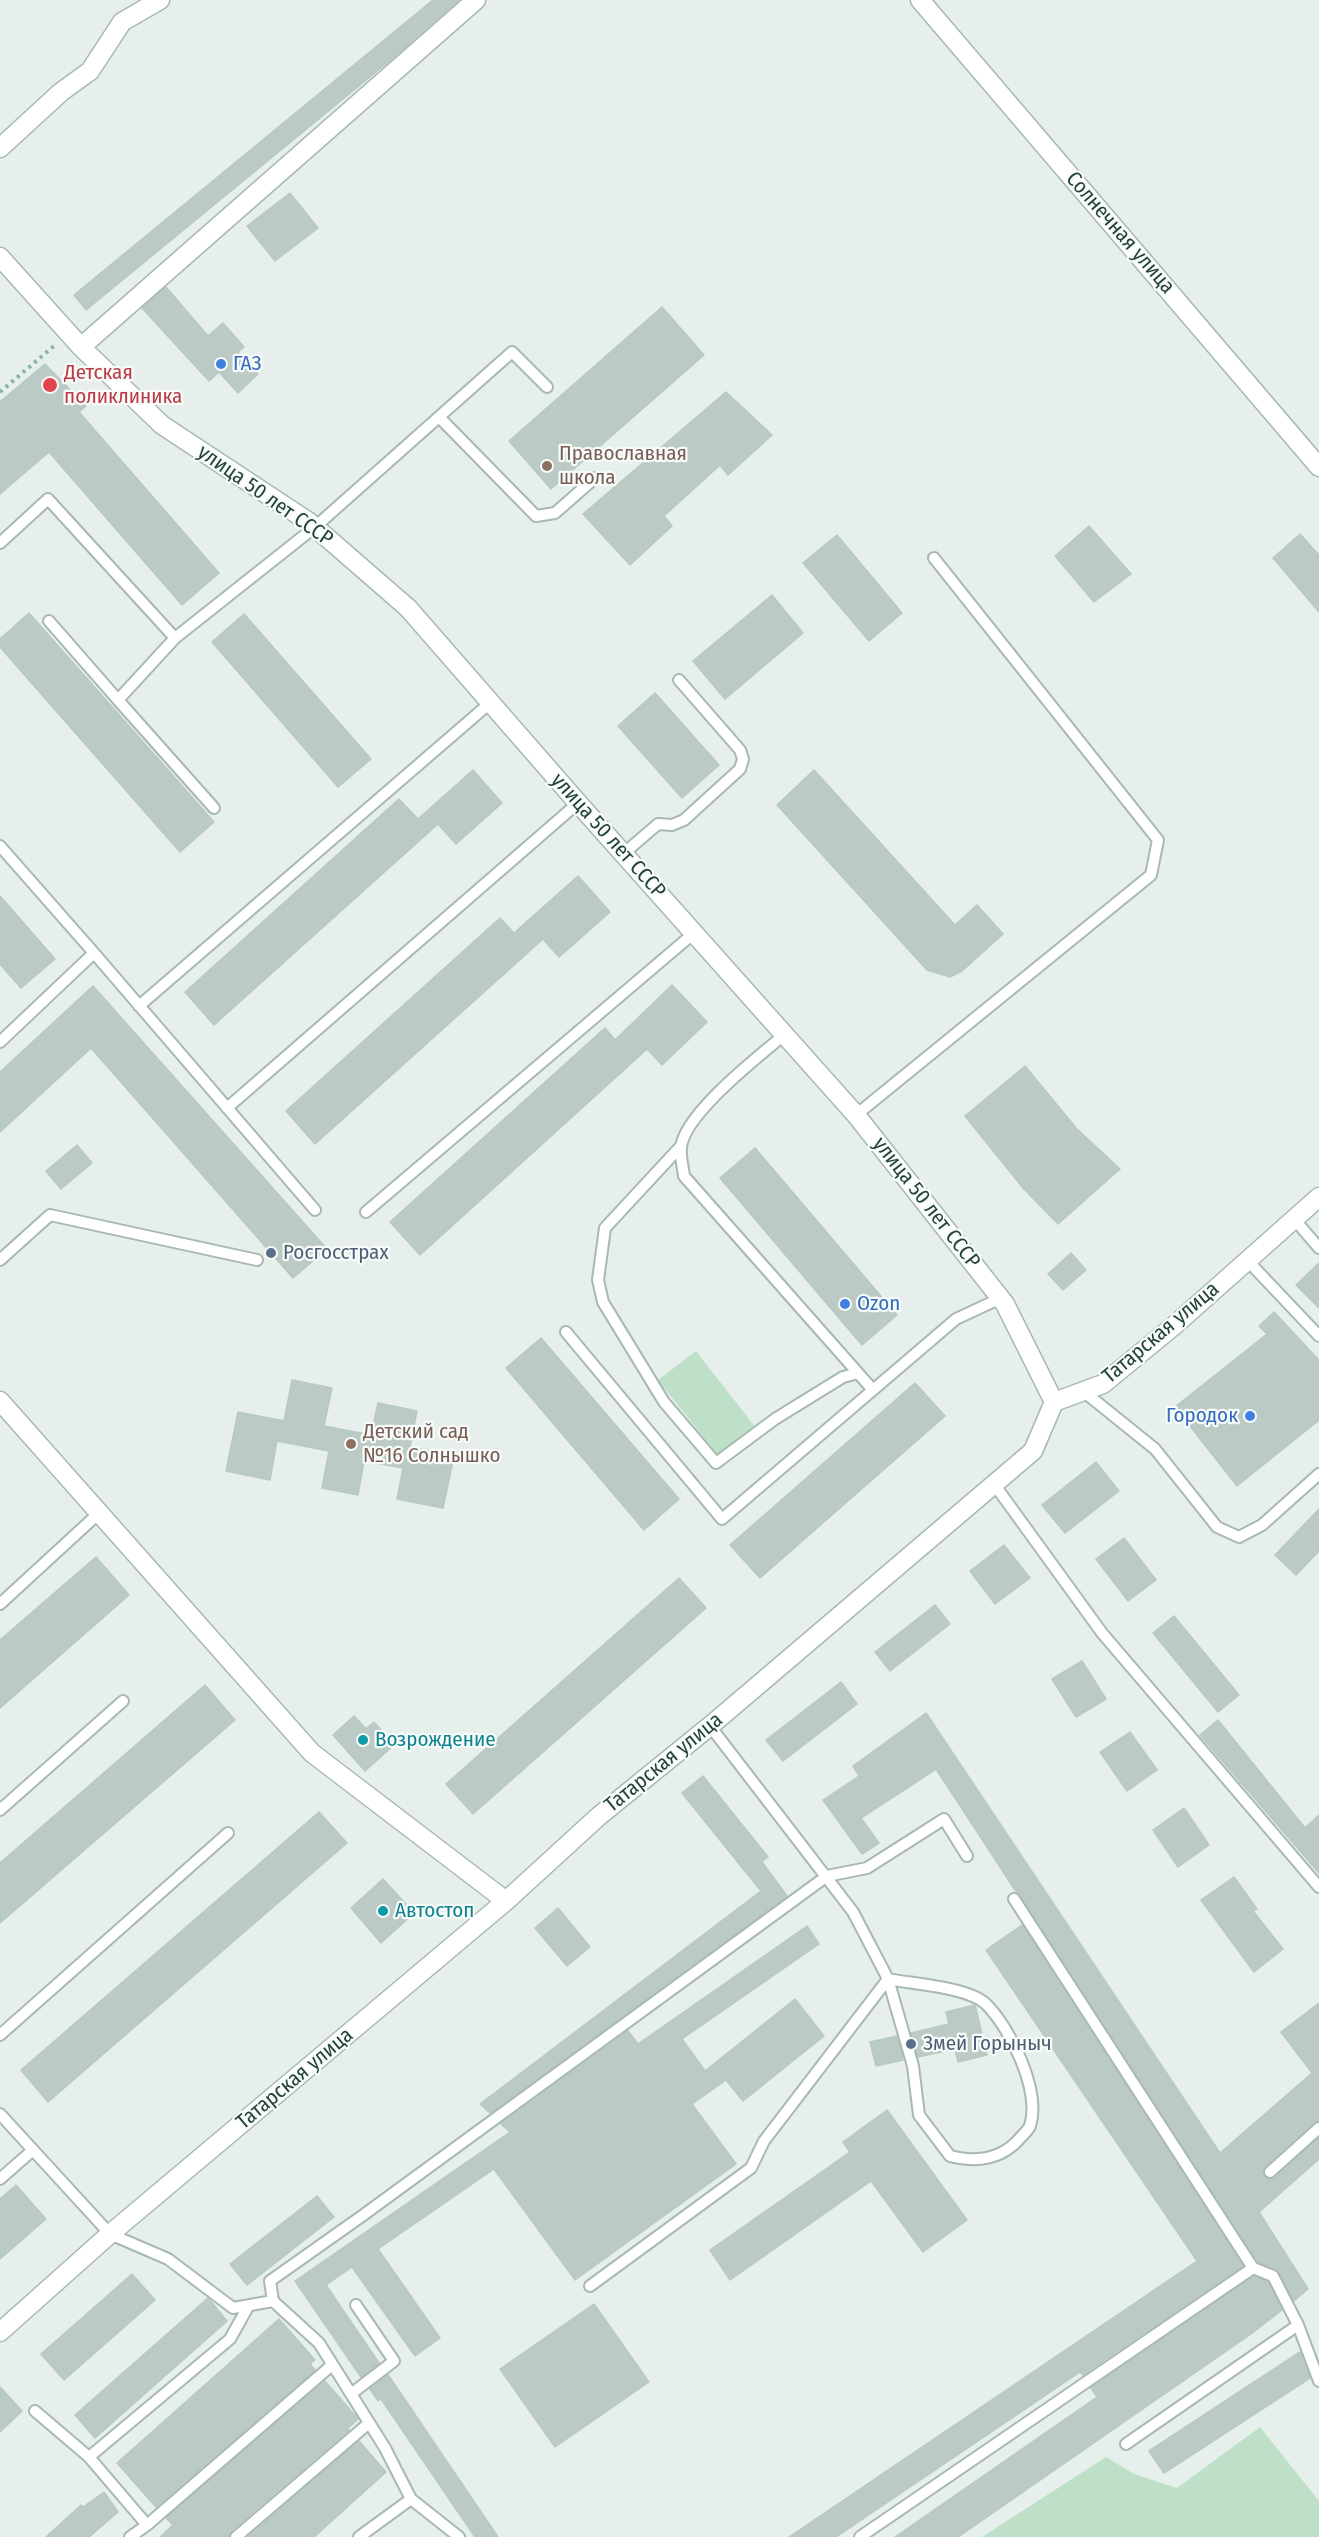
<!DOCTYPE html>
<meta charset="utf-8">
<style>
body{margin:0}
canvas{display:block;background:#e6efeb}
</style>
<canvas width="1319" height="2537"></canvas>
<script>
const context = document.querySelector('canvas').getContext('2d');
context.lineJoin = 'round';
function fill(path, color) {
  context.fillStyle = color;
  context.fill(path, 'evenodd');
}
function trace(path, color, width, dash) {
  context.strokeStyle = color;
  context.lineWidth = width;
  context.lineCap = dash ? 'butt' : 'round';
  context.setLineDash(dash || []);
  context.stroke(path);
}
function drawText(font, color, halo, rows, align = 'center') {
  context.font = font + ' "Fira Sans Condensed",sans-serif';
  context.lineWidth = 4.5;
  context.setLineDash([]);
  context.textBaseline = 'middle';
  context.strokeStyle = halo;
  context.fillStyle = color;
  for (const [text, x, y, turn = 0] of rows) {
    context.save();
    context.translate(x, y);
    context.rotate((+turn || 0) * Math.PI / 180);
    context.textAlign = isNaN(turn) ? turn : align;
    if (halo) context.strokeText(text, 0, 0);
    context.fillText(text, 0, 0);
    context.restore();
  }
}
fill(new Path2D(`
 M696,1351l60,77 -37,29 -61,-77z
 M1260,2427l59,74v36h-337l124,-80 28,17 43,14z`), '#bfe0c8');
const building = new Path2D(`
 M433,0h26l-66,58 -307,252 -12,-15z
 M290,193l28,35 -43,33 -28,-35z
 M166,287l42,49 15,-13 21,24 -6,5 20,22 -20,19 -19,-21 -10,9 -67,-73z
 M662,307l42,48 -153,134 -42,-48z
 M45,364l41,42 -7,6 140,161 -37,32 -133,-153 -49,42v-92z
 M726,392l46,43 -44,40 -8,-10 -56,51 8,10 -42,39 -47,-51z
 M1089,526l42,48 -37,28 -39,-46z
 M1300,534l19,21v57l-46,-54z
 M837,535l65,78 -33,28 -66,-78z
 M772,595l31,38 -78,66 -32,-38z
 M29,613l185,209 -34,30 -180,-205v-8z
 M244,614l127,145 -33,28 -126,-145z
 M655,693l64,72 -37,33 -64,-72z
 M473,770l29,33 -46,41 -18,-20 -224,201 -29,-33 214,-193 19,20z
 M814,770l141,155 22,-20 26,29 -41,37 -12,6 -23,-7 -150,-165z
 M578,876l32,36 -51,45 -16,-18 -228,205 -29,-33 214,-193 14,15z
 M0,896l55,63 -34,29 -21,-24z
 M672,985l35,37 -45,43 -15,-16 -227,206 -30,-33 215,-194 10,12z
 M93,986l234,263 -34,29 -202,-230 -91,84v-60z
 M1025,1066l52,63 43,40 -62,55 -35,-36 -58,-72z
 M77,1145l15,18 -31,26 -15,-18z
 M755,1148l142,167 -35,30 -142,-167z
 M1071,1253l15,17 -23,20 -15,-16z
 M1319,1263v45l-23,-23z
 M1274,1312l45,48v60l-82,66 -62,-79 92,-73 -8,-8z
 M541,1338l138,161 -35,31 -138,-162z
 M292,1380l40,8 -8,38 47,9 7,-32 39,8 -7,36 44,9 -11,52 -46,-9 6,-31 -39,-7 -6,34 -36,-7 7,-37 -52,-10 -7,39 -44,-9 12,-59 46,9z
 M915,1383l30,33 -185,162 -30,-33z
 M1096,1462l23,29 -54,42 -23,-28z
 M1319,1509v42l-23,24 -21,-20z
 M1124,1538l32,42 -28,21 -32,-42z
 M1004,1545l26,33 -35,26 -25,-33z
 M96,1557l33,38 -129,113v-68z
 M679,1578l27,30 -233,206 -27,-30z
 M935,1605l15,19 -60,47 -15,-19z
 M1174,1616l65,79 -21,17 -65,-79z
 M1082,1661l24,38 -30,18 -24,-38z
 M841,1682l16,22 -74,57 -17,-21z
 M205,1685l30,35 -235,203v-60z
 M926,1713l294,440 92,-80 -31,-41 38,-29v118l-5,1 -49,44 -2,8 5,5 7,-1 44,-40v21l-60,53 49,77 -14,12 -15,-29 -21,-10 -322,-493 -75,49 18,25 -17,11 -39,-54 36,-24 -6,-10z
 M354,1716l12,13 8,-7 20,23 -29,26 -32,-36z
 M1218,1720l87,108 14,-13v58l-119,-138z
 M1130,1732l27,38 -30,21 -27,-39z
 M703,1776l65,81 -6,5 25,34 -297,217 -10,-9 281,-213 -79,-98z
 M1184,1808l25,37 -31,22 -25,-37z
 M319,1812l28,31 -299,259 -27,-32z
 M1234,1877l23,32 -4,2 30,38 -29,23 -53,-72z
 M383,1879l31,34 -33,30 -30,-35z
 M558,1908l32,39 -23,19 -32,-38z
 M1022,1925l221,341 -160,109 -3,-3 -244,165h-47l408,-276 -211,-311z
 M807,1926l12,18 -137,95 23,32 90,-72 29,37 -81,65 -17,-21 -34,24 44,60 -161,116 -81,-111 -116,80 62,89 -25,18 -63,-89 -26,18 53,78 -18,14 -66,-96 215,-149 -9,-8 127,-93 10,13z
 M975,2005l12,50 -29,7 -3,-13 -37,8 -7,-24 38,-9 -3,-12z
 M897,2036l6,24 -27,6 -6,-24z
 M887,2110l80,110 -44,32 -52,-71 -141,99 -20,-30 140,-98 -7,-10z
 M16,2185l30,34 -46,40v-60z
 M317,2196l17,21 -87,68 -17,-21z
 M132,2274l23,26 -91,80 -23,-26z
 M1254,2276l14,6 14,28 -31,24 -293,203h-63l202,-140 -6,-9z
 M208,2298l19,23 -132,117 -20,-23z
 M594,2304l55,78 -94,65 -55,-78z
 M279,2319l36,41 -5,4 5,6 -159,137 -39,-44z
 M1300,2352l10,26 -146,95 -15,-22z
 M388,2375l3,4 107,158h-23l-94,-138 -3,2 -8,-12z
 M325,2381l33,38 -11,10 2,1 -118,101 -2,6h-69l13,-12 -7,-7z
 M0,2387l22,24 -22,21z
 M359,2441l27,31 -72,65h-66z
 M104,2492l14,20 -29,25h-43l35,-32 2,2z`);
fill(building, '#bbcac4');
trace(building, '#b8c9c2', 1.5);
const service = new Path2D(`
 M439,417l97,99 19,-3 40,-35
 M0,543l48,-44 127,139 140,-111 197,-175 35,35
 M49,621l69,79 57,-62
 M118,700l96,108
 M0,846l94,107 -94,89
 M623,854l35,-30 14,1 12,-5 56,-51 3,-10 -3,-9 -61,-70
 M94,953l221,257
 M139,1006l351,-303
 M784,1035c-25,21 -101,80 -103,113 -1,9 2,19 3,28l189,214
 M227,1108l351,-305
 M856,1115l295,-240 7,-35 -224,-282
 M681,1146l-76,82 -7,52 5,22 61,100 52,61 59,-44 68,-42 15,-4
 M366,1212l328,-279
 M1294,1219l25,29
 M0,1260l50,-45 207,45
 M1247,1260l72,76
 M566,1332l156,187 234,-200 45,-21
 M1083,1391l72,58 62,78 22,10 23,-12 57,-51
 M994,1484l108,149 217,254
 M0,1604l99,-91
 M0,1810l123,-109
 M888,1979c25,5 80,8 98,25 25,25 55,87 44,122 -2,4 -6,8 -9,11 -18,22 -44,26 -71,19l-31,-41 -6,-49z
 M0,2035l228,-202
 M0,2114l110,120 58,25 65,49 40,-7 46,42 66,105 26,51 48,38
 M1270,2172l49,-44
 M0,2179l33,-29
 M590,2286l161,-118 13,-27 124,-162 -35,-67 -143,-186
 M273,2301l-3,-20 92,-65 465,-340 40,-8 77,-49 23,37
 M249,2305l-19,34 -141,118 58,68 185,-160
 M1298,2325l21,56
 M351,2394l43,-33 -38,-56
 M35,2411l54,46
 M1126,2444l172,-119 -25,-49 -20,-8
 M130,2537l17,-12
 M236,2537l133,-114
 M359,2537l52,-38
 M860,2537l393,-269 -239,-369`);
const minor = new Path2D(`
 M920,0l399,467
 M0,148l61,-56 29,-21 32,-49 38,-22
 M0,257l81,90 81,78 147,97 99,86 170,195 278,312 149,189 49,98
 M81,347l395,-347
 M0,1401l312,352 194,148
 M0,2332l110,-98 396,-333 93,-85 111,-90 323,-275 21,-49 49,-18 73,-60 143,-127`);
trace(service, '#a8b8b2', 14);
trace(minor, '#a8b8b2', 21);
trace(new Path2D(`
 M0,392l54,-46`), '#86b3a5', 4, [3, 4.5]);
trace(service, '#fff', 10);
trace(minor, '#fff', 18);
for (const [x, y, r, color] of [
 [221,364,6,"#3f7fe0"],
 [50,385,8,"#e0444e"],
 [547,466,6,"#8d6e63"],
 [271,1253,6,"#5c6f8a"],
 [845,1304,6,"#3f7fe0"],
 [1250,1416,6,"#3f7fe0"],
 [351,1444,6,"#8d6e63"],
 [363,1740,6,"#0f9aa8"],
 [383,1911,6,"#0f9aa8"],
 [911,2044,6,"#5c6f8a"]
]) {
  const dot = new Path2D();
  dot.arc(x, y, r, 0, 2 * Math.PI);
  context.fillStyle = color;
  context.fill(dot);
  trace(dot, '#f7fbf9', 2);
}
drawText('21px', '#24423a', '#f7fbf9', [
 ["Солнечная улица",1120,233,49],
 ["улица 50 лет СССР",265,496,35],
 ["улица 50 лет СССР",608,836,48],
 ["улица 50 лет СССР",926,1203,52],
 ["Татарская улица",1161,1333,-40],
 ["Татарская улица",664,1763,-39],
 ["Татарская улица",295,2079,-40]
]);
drawText('21px', '#366cbe', '#f7fbf9', [
 ["ГАЗ",233,364],
 ["Ozon",857,1304],
 ["Городок",1238,1416,"right"]
], 'left');
drawText('21px', '#be3a42', '#f7fbf9', [
 ["Детская",64,373],
 ["поликлиника",64,397]
], 'left');
drawText('21px', '#785e54', '#f7fbf9', [
 ["Православная",559,454],
 ["школа",559,478],
 ["Детский сад",363,1432],
 ["№16 Солнышко",363,1456]
], 'left');
drawText('21px', '#4e5e75', '#f7fbf9', [
 ["Росгосстрах",283,1253],
 ["Змей Горыныч",923,2044]
], 'left');
drawText('21px', '#0d838f', '#f7fbf9', [
 ["Возрождение",375,1740],
 ["Автостоп",395,1911]
], 'left');
</script>
